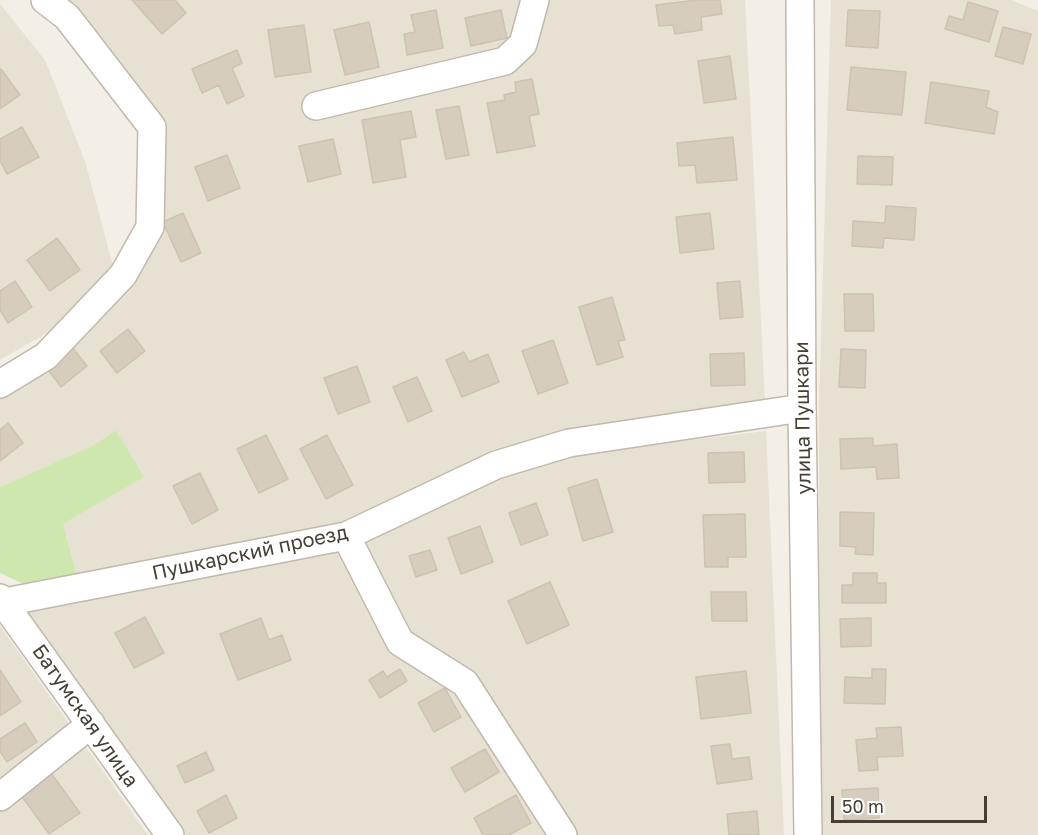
<!DOCTYPE html>
<meta charset="utf-8">
<style>
body{margin:0}
#map{position:relative;width:1038px;height:835px;overflow:hidden;background:#f3efe6;font-family:"Golos Text",sans-serif}
canvas{display:block}
.scale{position:absolute;left:831px;top:796px;width:156px;height:27px;box-sizing:border-box;border:3px solid #463f35;border-top:0;padding-left:8px;font-size:18px;line-height:21px;white-space:nowrap;color:#463f35;-webkit-text-stroke:4px #fff;paint-order:stroke}
</style>
<div id="map">
<canvas width="1038" height="835"></canvas>
<div class="scale">50 m</div>
</div>
<script>
const context = document.querySelector('canvas').getContext('2d');
context.lineJoin = 'round';
function fill(path, color) {
  context.fillStyle = color;
  context.fill(path, 'evenodd');
}
function trace(path, color, width, dash) {
  context.strokeStyle = color;
  context.lineWidth = width;
  context.lineCap = dash ? 'butt' : 'round';
  context.setLineDash(dash || []);
  context.stroke(path);
}
function drawText(font, color, halo, rows, align = 'center') {
  context.font = font + ' "Golos Text",sans-serif';
  context.lineWidth = 4.5;
  context.setLineDash([]);
  context.textBaseline = 'middle';
  context.strokeStyle = halo;
  context.fillStyle = color;
  for (const [text, x, y, turn = 0] of rows) {
    context.save();
    context.translate(x, y);
    context.rotate((+turn || 0) * Math.PI / 180);
    context.textAlign = isNaN(turn) ? turn : align;
    if (halo) context.strokeText(text, 0, 0);
    context.fillText(text, 0, 0);
    context.restore();
  }
}
fill(new Path2D(`
 M56,0h469l-15,70 35,-70h200l20,401 -191,27 -83,23 -151,71 -263,54 -14,-52 80,-47 -27,-47 -22,15 -94,42v-95l133,-113 28,-152z
 M831,0h180l27,11v824h-218l-1,-431z
 M0,4l45,56 40,101 29,109 -67,63 -47,27z
 M766,431l18,404h-208l-100,-159 -67,-40 -49,-94 140,-64 72,-24z
 M340,552l52,97 67,39 92,147h-370l-157,-227z
 M0,626l148,209h-148z`), '#e7e1d4');
fill(new Path2D(`
 M116,430l28,47 -81,47 14,52 -51,9 -26,-12v-86l94,-42z`), '#cee7ae');
const building = new Path2D(`
 M132,0h43l11,13 -24,21z
 M697,0h23l2,14 -21,3 1,13 -27,4 -2,-9 -14,1 -3,-21z
 M968,2l30,9 -9,31 -44,-13 4,-13 14,4z
 M436,10l7,38 -36,7 -3,-21 11,-2 -4,-17z
 M501,10l6,28 -36,8 -6,-28z
 M848,10l32,1 -2,37 -32,-2z
 M369,22l10,45 -34,8 -11,-45z
 M304,25l7,47 -36,5 -7,-47z
 M1003,27l28,7 -8,30 -28,-8z
 M237,50l5,13 -10,5 12,28 -17,8 -8,-19 -17,8 -10,-24z
 M730,56l6,43 -32,4 -6,-42z
 M851,67l55,5 -4,43 -55,-5z
 M1,69l19,26 -20,14v-39z
 M532,79l7,35 -10,2 6,30 -38,7 -10,-50 18,-3 -1,-5 12,-3 -1,-10z
 M931,82l58,9 -3,16 12,5 -4,22 -69,-11z
 M459,106l10,49 -23,4 -10,-49z
 M411,111l5,26 -16,3 6,37 -33,6 -11,-63z
 M22,127l17,30 -32,17 -7,-13v-22z
 M733,137l4,43 -40,3 -2,-18 -16,1 -2,-23z
 M333,139l8,35 -33,8 -9,-36z
 M227,155l13,33 -32,13 -13,-34z
 M858,156l35,1 -1,28 -35,-1z
 M886,206l30,2 -2,32 -30,-2 -1,10 -31,-2 1,-25 32,2z
 M183,213l18,40 -20,9 -18,-40z
 M710,213l4,36 -34,4 -4,-36z
 M57,238l23,32 -30,21 -23,-31z
 M15,281l17,26 -24,16 -8,-13v-19z
 M740,281l3,36 -23,2 -3,-36z
 M844,294h29l1,37h-29z
 M612,297l13,43 -7,1 5,16 -26,8 -18,-58z
 M128,329l17,22 -28,22 -17,-22z
 M553,340l15,43 -30,11 -16,-43z
 M72,347l15,19 -26,21 -15,-20z
 M841,349l25,1 -1,38 -26,-1z
 M464,352l5,10 19,-8 11,28 -37,15 -16,-37z
 M744,353l1,32 -34,1 -1,-32z
 M357,366l13,36 -32,12 -14,-36z
 M417,377l15,34 -24,11 -15,-35z
 M8,423l15,20 -23,18v-31z
 M266,435l22,44 -29,14 -22,-44z
 M327,435l26,50 -27,14 -26,-50z
 M873,438v8l24,-2 2,34 -22,1 -1,-12 -35,2 -1,-30z
 M744,452l1,30 -36,1 -1,-30z
 M200,473l18,37 -26,14 -19,-38z
 M597,479l16,53 -30,9 -15,-53z
 M536,503l12,32 -27,10 -12,-32z
 M840,512l34,1 -1,42 -18,-1 1,-7 -16,-1z
 M745,514l1,43h-18v10h-23l-2,-52z
 M480,526l13,36 -32,12 -13,-36z
 M430,550l7,20 -21,7 -7,-21z
 M853,573h24v10h9v20h-44v-18h11z
 M550,582l19,43 -42,19 -19,-43z
 M711,592h35l1,29h-35z
 M145,617l19,36 -30,15 -19,-35z
 M261,618l8,22 13,-5 9,25 -53,20 -18,-46z
 M871,618v28l-30,1 -1,-28z
 M400,669l7,12 -27,17 -11,-18 14,-9 4,6z
 M872,669h14l-1,35 -41,-1 1,-26 27,1z
 M0,670l21,32 -21,14z
 M746,671l5,42 -50,6 -5,-42z
 M445,688l16,29 -27,15 -16,-29z
 M25,723l12,19 -30,20 -7,-11v-12z
 M901,727l2,29 -26,1 1,13 -19,1 -3,-31 21,-2 -1,-10z
 M730,744l2,15 17,-2 3,22 -35,5 -6,-38z
 M485,749l14,23 -34,20 -14,-24z
 M206,752l8,18 -29,13 -8,-17z
 M51,773l29,40 -31,21 -28,-39z
 M878,788l1,30 -35,2 -2,-30z
 M226,795l11,23 -28,15 -12,-22z
 M516,795l15,28 -22,12h-26l-9,-17z
 M757,811l2,24h-30l-2,-21z`);
fill(building, '#d7cdbe');
trace(building, '#cfc2ae', 1.5);
const minor = new Path2D(`
 M800,0l2,408 6,427
 M316,106l189,-45 18,-17 12,-44
 M0,384l46,-28 77,-81 27,-48 2,-100 -85,-110 -22,-17
 M346,536l54,106 65,41 98,152
 M0,598l170,237
 M5,602l341,-66 150,-71 73,-22 233,-35
 M0,797l91,-73`);
trace(minor, '#c1b9ab', 30);
trace(minor, '#fff', 27);
drawText('20px', '#463f35', '#fff', [
 ["улица Пушкари",803,418,-91],
 ["Пушкарский проезд",250,553,-12],
 ["Батумская улица",85,716,55]
]);
</script>
